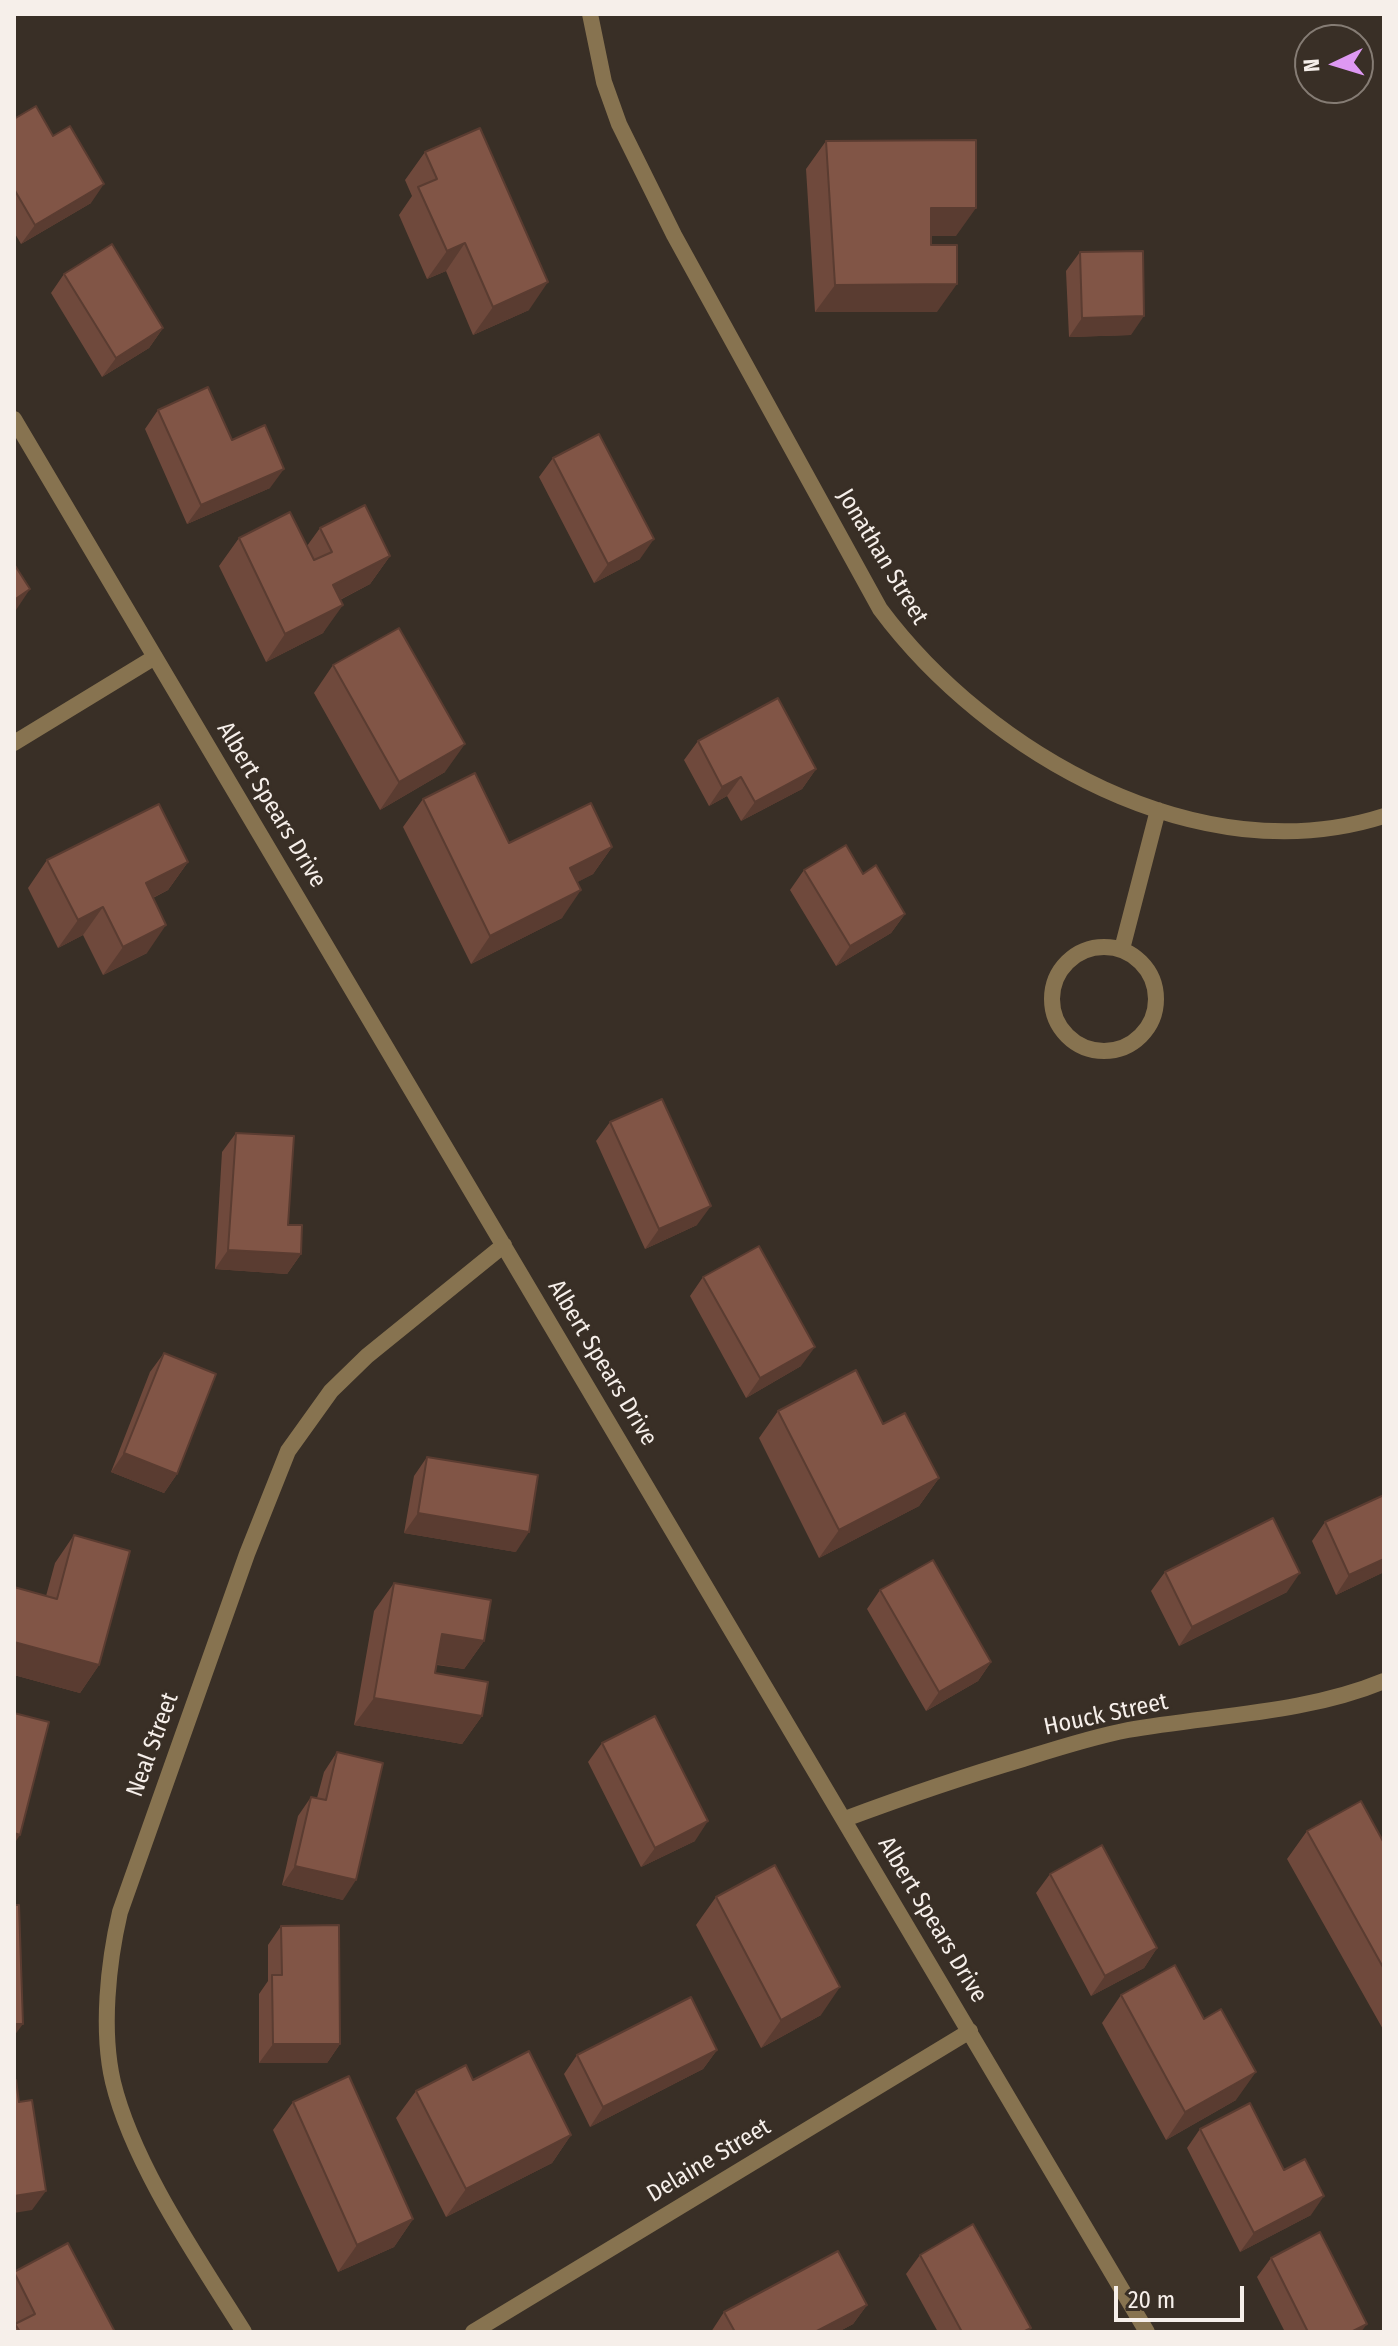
<!DOCTYPE html>
<style>
body{margin:0}
#map{position:relative;width:1398px;height:2346px;overflow:hidden;background:#392f26;font-family:"Fira Sans Condensed",sans-serif}
canvas{display:block}
.frame{position:absolute;inset:0;border:16px solid #f6efea;pointer-events:none}
.north{position:absolute;left:1294px;top:24px;width:80px;height:80px;box-sizing:border-box;background:#392f26;border:2px solid #857c74;border-radius:50%;rotate:266deg;font-size:22px;font-weight:700;line-height:32px;text-align:center;color:#f6efea}
.north::after{content:'';display:block;margin:auto;width:28px;height:36px;background:#de98f2;clip-path:polygon(50% 0,100% 100%,50% 72%,0 100%)}
.scale{position:absolute;left:1114px;top:2286px;width:130px;height:36px;box-sizing:border-box;border:4px solid #f6efea;border-top:0;padding-left:10px;font-size:24px;line-height:28px;white-space:nowrap;color:#f6efea;-webkit-text-stroke:6px #392f26;paint-order:stroke}
</style>
<div id="map">
<canvas width="1398" height="2346"></canvas>
<div class="frame"></div>
<div class="north">N</div>
<div class="scale">20 m</div>
</div>
<script>
const context = document.querySelector('canvas').getContext('2d');
context.lineJoin = 'round';
function trace(path, color, width, dash) {
  context.strokeStyle = color;
  context.lineWidth = width;
  context.lineCap = dash ? 'butt' : 'round';
  context.setLineDash(dash || []);
  context.stroke(path);
}
function fill(path, color) {
  context.fillStyle = color;
  context.fill(path, 'evenodd');
}
function drawText(font, color, halo, rows, align = 'center') {
  context.font = font + ' "Fira Sans Condensed",sans-serif';
  context.lineWidth = 6;
  context.setLineDash([]);
  context.textBaseline = 'middle';
  context.strokeStyle = halo;
  context.fillStyle = color;
  for (const [text, x, y, turn = 0] of rows) {
    context.save();
    context.translate(x, y);
    context.rotate((+turn || 0) * Math.PI / 180);
    context.textAlign = isNaN(turn) ? turn : align;
    if (halo) context.strokeText(text, 0, 0);
    context.fillText(text, 0, 0);
    context.restore();
  }
}
trace(new Path2D(`
 M590,14l14,68 15,42 55,111 206,374c108,145 320,266 504,207
 M14,419l1133,1913
 M14,743l141,-86
 M1052 999a52 52 0 1 1 104 0a52 52 0 1 1-104 0Z
 M1122,949l36,-139
 M845,1819c59,-22 117,-42 178,-60 35,-11 69,-22 105,-29 85,-15 176,-16 256,-49
 M244,2332c-45,-72 -111,-167 -131,-250 -12,-51 -5,-119 7,-170l127,-358 41,-103 43,-60 36,-35 137,-111
 M473,2332l497,-301`), '#877350', 16);
fill(new Path2D(`
 M14,119l77,84 -70,41 -7,-12z
 M826,141l130,95h-25l6,76h-122l-9,-143z
 M425,152l104,158 -56,25 -27,-64 -19,8 -28,-64 13,-19 -7,-16z
 M1080,252l51,83 -62,2 -3,-66z
 M64,274l99,54 -14,20 -47,29 -51,-84z
 M158,410l74,30 38,48 -83,36 -42,-95z
 M553,458l87,101 -46,24 -55,-106z
 M320,528l70,28 -20,28 -30,16 -17,33 -57,29 -47,-96 20,-28 68,8z
 M333,665l112,107 -65,38 -66,-117z
 M698,741l118,28 -14,20 -61,32 -14,-25 -18,10 -25,-46z
 M423,799l86,44 103,4 -19,27 -16,8 -15,36 -91,46 -68,-137z
 M47,860l141,2 -20,28 -15,8 -6,55 -44,22 -20,-40 -25,13 -30,-60z
 M804,870l59,4 42,40 -14,19 -55,33 -46,-76z
 M610,1122l87,103 -52,24 -49,-108z
 M236,1133l52,92 13,29 -14,20 -72,-5 7,-117z
 M703,1277l98,89 -55,32 -56,-102z
 M164,1353l13,121 -13,19 -53,-21 39,-100z
 M778,1411l105,13 56,54 -20,28 -100,52 -60,-120z
 M427,1457l89,95 -112,-19 10,-57z
 M1325,1522l59,50 -48,23 -24,-54z
 M74,1535l25,130 -19,28 -66,-18v-88l32,9 9,-33z
 M1165,1572l122,20 -108,54 -28,-55z
 M394,1583l90,58 -20,28 -27,-4 -2,8 47,43 -20,28 -108,-19 20,-114z
 M880,1590l111,72 -13,19 -52,30 -59,-102z
 M602,1743l93,98 -54,26 -53,-105z
 M337,1752l6,148 -61,-15 16,-69 13,-19 6,1 7,-26z
 M1307,1831l77,12v188l-97,-172z
 M1050,1874l107,74 -13,20 -53,28 -55,-103z
 M716,1897l105,118 -60,33 -65,-123z
 M281,1926l59,118 -13,19h-68v-69l9,-13v-36z
 M1121,1995l115,105 -70,40 -64,-117z
 M717,2050l-14,19 -113,58 -26,-53 13,-19z
 M416,2091l155,44 -19,28 -106,54 -50,-99z
 M293,2102l120,117 -19,28 -56,25 -65,-142z
 M1200,2129l111,86 -71,37 -53,-104z
 M920,2255l108,77h-90l-32,-58z
 M1271,2258l90,74h-76l-28,-55z
 M14,2272l101,60h-101v-6l3,-2 -3,-5z
 M867,2305l-14,19 -15,8h-127l13,-20z`), '#6f493c');
fill(new Path2D(`
 M104,184l-13,19 -70,41 14,-19z
 M931,208h45l-20,28h-44z
 M465,243l-19,28 -19,8 20,-28z
 M548,282l-19,28 -56,25 20,-28z
 M957,284l-20,28h-122l20,-27z
 M1144,316l-13,19 -62,2 13,-19z
 M163,328l-14,20 -47,29 14,-19z
 M284,469l-14,19 -83,36 14,-19z
 M654,539l-14,20 -46,24 14,-19z
 M390,556l-20,28 -56,29 19,-28z
 M30,589l-16,24v-13z
 M343,605l-20,28 -57,29 19,-28z
 M465,744l-20,28 -65,38 19,-28z
 M816,769l-14,20 -61,32 14,-19z
 M741,777l-14,19 -18,10 13,-19z
 M612,847l-19,27 -42,22 19,-28z
 M188,862l-20,28 -42,21 20,-28z
 M581,890l-19,28 -91,46 19,-28z
 M103,907l-20,28 -25,13 20,-28z
 M905,914l-14,19 -55,33 14,-20z
 M166,925l-19,28 -44,22 20,-28z
 M711,1206l-14,19 -52,24 14,-20z
 M228,1250l73,4 -14,20 -72,-5z
 M815,1347l-14,19 -55,32 14,-20z
 M124,1453l53,21 -13,19 -53,-21z
 M939,1478l-20,28 -100,52 20,-28z
 M418,1513l111,19 -13,20 -112,-19z
 M1384,1559v13l-48,23 13,-20z
 M1300,1573l-13,19 -108,54 13,-19z
 M442,1634l42,7 -20,28 -41,-7z
 M14,1642l85,23 -19,28 -66,-18z
 M991,1662l-13,19 -52,30 13,-19z
 M374,1698l108,18 -20,28 -108,-19z
 M708,1821l-13,20 -54,26 14,-19z
 M14,1833l6,2 -6,9z
 M295,1866l61,14 -13,20 -61,-15z
 M1157,1948l-13,20 -53,28 14,-20z
 M840,1987l-19,28 -60,33 20,-28z
 M14,2024h9l-9,12z
 M273,2044h67l-13,19h-68z
 M717,2050l-14,19 -113,58 13,-20z
 M1256,2072l-20,28 -70,40 19,-28z
 M571,2135l-19,28 -106,54 20,-28z
 M46,2191l-14,19 -18,3v-17z
 M1324,2196l-13,19 -71,37 14,-19z
 M413,2219l-19,28 -56,25 19,-27z
 M867,2305l-14,19 -15,8h-23z
 M1367,2324l-6,8h-10z`), '#5a3c31');
const building = new Path2D(`
 M36,106l17,30 17,-10 34,58 -69,41 -21,-36v-70z
 M480,128l68,154 -55,25 -28,-64 -18,8 -29,-64 19,-8 -12,-27z
 M976,140v68h-45v37h26v39l-122,1 -9,-144z
 M112,244l51,84 -47,30 -52,-84z
 M1143,251l1,65 -62,2 -2,-66z
 M208,387l24,53 33,-15 19,44 -83,36 -43,-95z
 M599,434l55,105 -46,25 -55,-106z
 M365,505l25,51 -57,29 10,20 -58,29 -46,-96 51,-26 24,48 18,-8 -12,-24z
 M14,564l16,25 -16,11z
 M399,628l66,116 -66,38 -66,-117z
 M778,698l38,71 -61,33 -14,-25 -19,10 -24,-46z
 M475,773l34,70 82,-40 21,44 -42,21 11,22 -91,46 -67,-137z
 M159,804l29,58 -42,21 20,42 -43,22 -20,-40 -25,13 -31,-60z
 M846,845l17,29 13,-9 29,49 -55,32 -46,-76z
 M662,1099l49,107 -52,23 -49,-107z
 M236,1133l58,3 -6,89h14l-1,29 -73,-4z
 M759,1246l56,101 -55,31 -57,-101z
 M164,1353l52,21 -39,100 -53,-21z
 M856,1370l27,54 22,-11 34,65 -100,52 -61,-119z
 M427,1457l111,18 -9,57 -111,-19z
 M1384,1495v64l-35,16 -24,-53z
 M1273,1518l27,55 -108,54 -27,-55z
 M74,1535l56,16 -31,114 -85,-23v-55l43,12z
 M933,1560l58,102 -52,30 -59,-102z
 M394,1583l97,17 -7,41 -42,-7 -7,39 53,9 -6,34 -108,-18z
 M14,1713l35,9 -29,113 -6,-2z
 M655,1716l53,105 -53,27 -53,-105z
 M337,1752l46,11 -27,117 -61,-14 16,-69 15,3z
 M1361,1801l23,42v126l-77,-138z
 M1102,1845l55,103 -52,28 -55,-102z
 M775,1865l65,122 -59,33 -65,-123z
 M14,1905h5l4,119h-9z
 M339,1925l1,119h-67l-1,-69h10l-1,-49z
 M1175,1965l29,54 17,-10 35,63 -71,40 -64,-117z
 M691,1997l26,53 -114,57 -26,-52z
 M529,2051l42,84 -105,54 -50,-98 50,-26 7,15z
 M349,2076l64,143 -56,26 -64,-143z
 M14,2080h2l3,22 13,-2 14,91 -32,5z
 M1250,2103l34,67 21,-11 19,37 -70,37 -54,-104z
 M973,2224l58,104 -8,4h-61l-42,-77z
 M1320,2232l47,92 -16,8h-43l-37,-74z
 M68,2243l47,89h-95l-5,-8 20,-10 -21,-42z
 M838,2251l29,54 -52,27h-80l-11,-20z`);
fill(building, '#815546');
trace(building, '#5a3c31', 2);
drawText('24px', '#f6efea', '#392f26', [
 ["Jonathan Street",882,557,59],
 ["Albert Spears Drive",271,805,59],
 ["Albert Spears Drive",602,1363,59],
 ["Houck Street",1106,1715,-12],
 ["Neal Street",153,1745,-70],
 ["Albert Spears Drive",932,1920,59],
 ["Delaine Street",709,2161,-31]
]);
</script>
